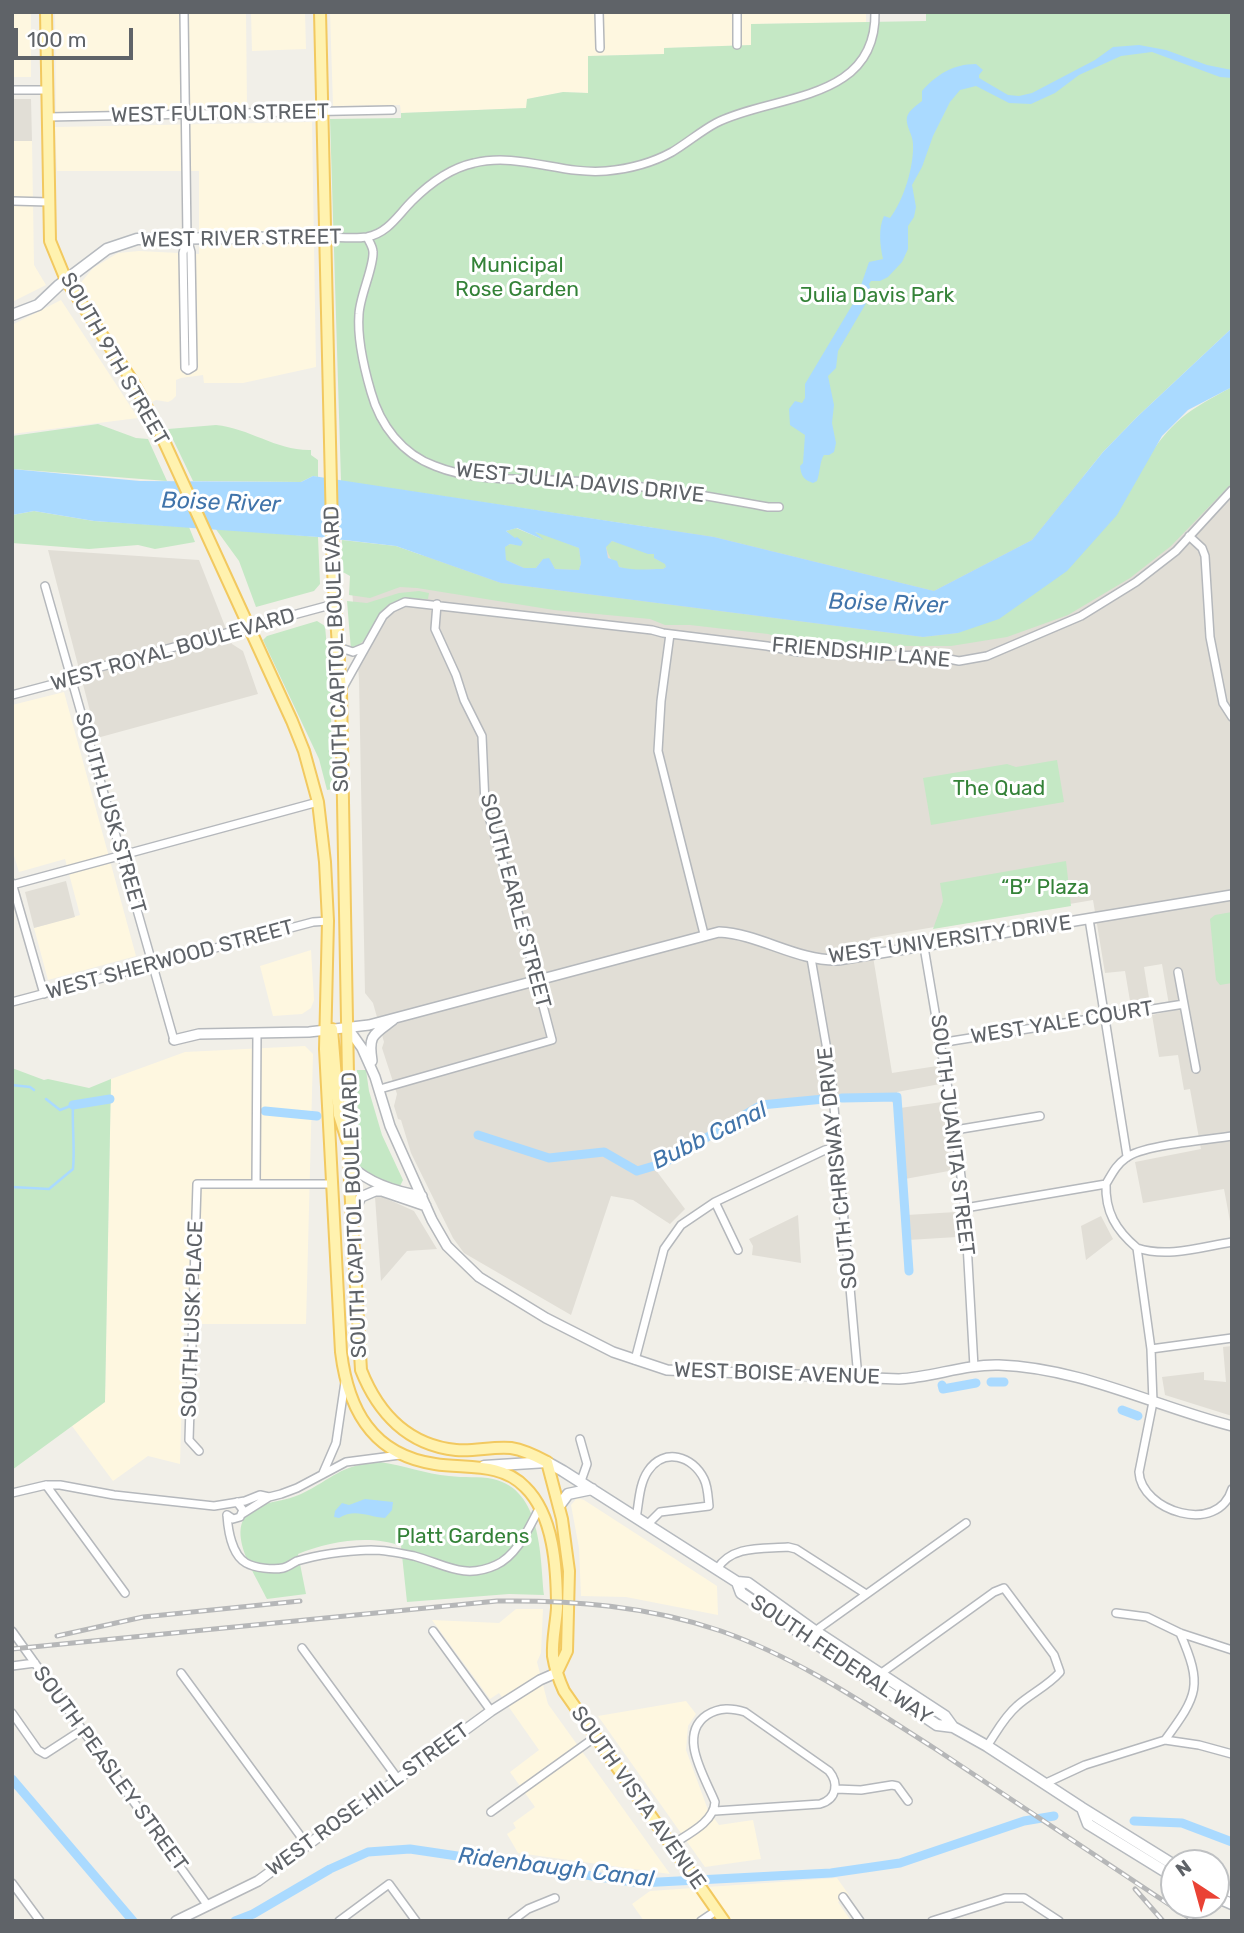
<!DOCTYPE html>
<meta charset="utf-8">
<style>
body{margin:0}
#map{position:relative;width:1244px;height:1933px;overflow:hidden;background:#f1efe8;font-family:Rubik,sans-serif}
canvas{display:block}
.frame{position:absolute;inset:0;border:14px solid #5f6368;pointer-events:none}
.north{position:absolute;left:1160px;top:1849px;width:70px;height:70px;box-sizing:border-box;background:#fff;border:2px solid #bfc1c3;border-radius:50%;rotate:324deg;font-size:19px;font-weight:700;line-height:28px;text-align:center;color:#5f6368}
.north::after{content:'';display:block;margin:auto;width:24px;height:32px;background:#ea4335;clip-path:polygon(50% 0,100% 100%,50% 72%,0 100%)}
.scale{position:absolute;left:14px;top:28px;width:119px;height:32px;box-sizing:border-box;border:4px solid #5f6368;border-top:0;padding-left:9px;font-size:21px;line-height:24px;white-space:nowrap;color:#5f6368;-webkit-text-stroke:5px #fff;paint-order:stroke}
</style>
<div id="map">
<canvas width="1244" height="1933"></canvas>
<div class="frame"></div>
<div class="north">N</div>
<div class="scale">100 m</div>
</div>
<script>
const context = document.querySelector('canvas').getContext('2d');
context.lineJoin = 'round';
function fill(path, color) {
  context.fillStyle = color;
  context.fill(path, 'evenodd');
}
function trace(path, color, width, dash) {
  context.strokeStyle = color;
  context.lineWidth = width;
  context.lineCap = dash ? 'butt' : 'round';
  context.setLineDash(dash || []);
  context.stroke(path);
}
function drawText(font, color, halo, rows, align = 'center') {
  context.font = font + ' Rubik,sans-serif';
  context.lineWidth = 6;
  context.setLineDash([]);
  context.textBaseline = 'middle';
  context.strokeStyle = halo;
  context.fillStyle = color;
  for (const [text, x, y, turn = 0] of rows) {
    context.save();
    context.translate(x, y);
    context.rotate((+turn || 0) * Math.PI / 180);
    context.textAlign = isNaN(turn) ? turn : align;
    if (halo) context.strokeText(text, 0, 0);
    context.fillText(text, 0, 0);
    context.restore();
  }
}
fill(new Path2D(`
 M12,12h19v65h-19z
 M55,12h191l1,96 -191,4z
 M251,12h54l1,37 -54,2z
 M330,12h536v10l-114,2v21l-87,3 -1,6 -75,2v37l-26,-1 -36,7v9l-126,5 -1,-8 -67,1z
 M312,122l4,245 -73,16h-39l-1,-8 -22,3 -5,2v16l-4,4 -4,2 -12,-2 -4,2 -65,-98 -8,-19 14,-17 25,-15 21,-2 60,3v-83h-142l-2,-44z
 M12,141h20l2,124 12,20 -34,17z
 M61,300l77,118 -126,16v-109z
 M64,692l72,264 -88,24 -14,-52 46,-13 -15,-56 -46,13 -7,-23v-144z
 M311,950l3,50 -3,8 -9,6 -29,2 -13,-50z
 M305,1046l8,8 -7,270h-122l-4,140 -32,-8 -35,25 -41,-55 33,-24 6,-323 74,-27z
 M577,1498l7,2 133,86 1,29 -92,-18 -45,-1 -2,-48 -8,-43z
 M516,1609h27l-2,44 -4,9 11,42 122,170 -152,-21 -11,-19 9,-6 -3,-5 22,-16 -25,-35 29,-22 -40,-57 -9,6 -58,-79 67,3z
 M686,1701l10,13 -8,12 -2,24 22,60 11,15 34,-5 8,39 -56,8 -107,-151z
 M837,1878l12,17 -11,7 13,19h-207l-12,-17 18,-13z`), '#fef7e0');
fill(new Path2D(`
 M12,99h19l1,42h-20z
 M1232,459v773l-8,-43 -81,14 -8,-41 66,-13 -11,-60 -6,1 -6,-35 -19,2 -7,-42 18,-4 -8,-47 -18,3 6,37 -19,3 -6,-36 -20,2 -12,-73 -223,38 22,135 45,-7 3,18 -43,8 3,16 42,-6 12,68 -49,9 -4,-59 -11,-23 -63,4 -66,-1 -25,24 -84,41 33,44 -15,15 -37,-24 -22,-4 -40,119 -107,-62 -11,-15 -42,-85 -10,-33 -3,-1 -4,-13 3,-12 -15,-46 2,-6 -11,-39 -8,-10 -6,-314 -9,-115z
 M48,550l151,10 33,84 11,7 15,43 -161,44z
 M66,881l9,36 -41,11 -9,-36z
 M375,1197h8l31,14 23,38 -30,2 -26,30z
 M956,1212l1,25 -49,3 -1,-25z
 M798,1215l3,48 -49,-8 1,-9 -4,-7z
 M1101,1216l12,23 -27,21 -5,-34z
 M1232,1346v70l-67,-21 -3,-18 42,-5v8l22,2 -3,-35z`), '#e1ded6');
fill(new Path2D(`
 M926,12h306v316l-95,89 -34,35 -71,88 -98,51 -220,-54 -373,-56 -11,-362 71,-1v-5l125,-5 1,-9 36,-7 25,1v-37l76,-2v-6l87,-3v-21l175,-3z
 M1232,387v96l-61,63 -41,32 -62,37 -61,22 -56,9h-56l-61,-5 -35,2 -31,-9 -78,-9h-25l-15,-6 -96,-9 -137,-22 -17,-1 -30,11 -21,-3 1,-19 -9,-5 1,-31 54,6 105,37 422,54 35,-4 186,-169c28,-44 43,-53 88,-77z
 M98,424l38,14 12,1 19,42 -155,-12v-33z
 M216,425c33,3 61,26 95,25v5l7,5v17l-5,-1 -12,6 -108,-1 -25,-52z
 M34,511l60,10 95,6 6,15 -40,7 -17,-4 -49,4 -77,-6v-28z
 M215,528l103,9 2,47 -6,7 -58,16 -17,-46z
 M516,528l26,11 -8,-7 7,1 38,15 2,15 -2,7 -24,-1 -6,-10h-6l-7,9h-12l-18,-8 -2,-13 6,-3 11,1 -15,-14z
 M612,541l42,12v5l12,6v3l-3,2c-24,0 -50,9 -57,-23z
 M419,591l10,2 -1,6c-64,-6 -42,33 -77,51l-4,-49 20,2 32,-10z
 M317,621l8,5 5,55 3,108 -6,1 -8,-31 -56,-119 4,-4z
 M1057,760l7,42 -133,23 -8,-47 84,-14 9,3z
 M1066,861l5,45 -138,23 10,-28 -3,-18z
 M1232,912v71l-12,2 -4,-5 -6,-61 5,-4z
 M12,1068l32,12 4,-1 41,9 22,-9 -6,323 -93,68z
 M357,1070h9l3,21 13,44 21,45 -3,6 -35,-11 -6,-7z
 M380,1462c23,3 46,12 69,14 15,2 30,0 44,3 49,11 47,76 51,116l-35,-1 -102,8 -6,-56c-32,-12 -73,-4 -103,8l8,40 -39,5c-11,-24 -46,-72 -12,-91 14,-7 31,-7 46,-14 33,-16 38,-29 79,-32z`), '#c5e8c5');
fill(new Path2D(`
 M1139,45l27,5 41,15 25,5v8l-12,-1 -68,-25 -31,4 -42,19 -24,18 -24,11 -22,-1 -33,-17 -16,4 -10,12 -17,34 -11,31 -10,18 4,22 -2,10 -6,9v23l-6,13 -14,15 -8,4h-9l-2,3 3,9 -34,58 -2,17 -8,8 6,29 -2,18 4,20 -2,9 -5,3h-5c-4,5 -4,18 -7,26l-4,2c-9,-3 -12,-7 -13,-17l3,-3 2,-28 -15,-10 -1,-16 6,-8 7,2 3,-5v-14l52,-87 12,-35 14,-3c-3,-14 -5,-30 1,-43l6,2c14,-18 24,-52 23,-74 0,-9 -8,-19 -6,-27 2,-7 10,-12 15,-16v-10c14,-16 31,-27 54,-27l7,6 -4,5v3l29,17 11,1 13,-3 63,-33 18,-13z
 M1232,328v59l-44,23 -26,26 -45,79 -50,56 -68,48 -41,14 -35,4 -422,-54 -105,-37 -78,-9 -224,-16 -60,-10 -22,4v-46l128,12 161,1 12,-6 401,61 220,54 98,-51 71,-88 34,-35zM517,528l27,12 -9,-8 44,16 2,15 -2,7 -24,-1 -6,-11 -6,1 -7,9h-12l-18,-8 -1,-13 5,-3 11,2 2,-4 -6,-5 -2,1 -9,-7zM612,541l36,13h6v4l11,6 1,3 -3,2c-16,0 -27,2 -44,-2l-2,-6 -9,-3 -2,-11z
 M365,1499l28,3 -1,8 -7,8c-17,-1 -30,-10 -46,0l-5,-1 1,-6 7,-8 7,2z`), '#aadaff');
trace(new Path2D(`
 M12,1085l18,2 4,3
 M12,1187l37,2 24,-20c2,-21 -1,-42 0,-64l-13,5 -14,-11`), '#aadaff', 2.5);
trace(new Path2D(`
 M842,1098l55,-1 12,174
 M73,1105l37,-6
 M265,1111l52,5
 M478,1135l71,23 55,-6 33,19 27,-8 97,-58 63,-6
 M991,1382h13
 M942,1385l1,4 33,-6
 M1122,1410l16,6
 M12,1779l121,142
 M1134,1821l48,2 50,19
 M235,1921l18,-7 77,-45 38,-17 42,-3 230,34 191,-10 69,-10 124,-42 30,-5`), '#aadaff', 9);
const minor = new Path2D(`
 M184,12l3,226 -4,15 2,115 3,2 5,-3 -2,-115 -4,-14
 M599,12l1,36
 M737,12v33
 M12,90h35
 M48,117l344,-7
 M12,201l37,1
 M325,237c13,0 29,2 42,0 21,-4 31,-22 45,-36 17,-17 39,-33 62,-38 44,-11 88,12 132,8 22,-2 46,-8 66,-19 15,-9 29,-21 44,-29 57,-29 161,-20 159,-111
 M367,237c2,4 6,10 6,15 1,15 -13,43 -14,62 -2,25 5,54 12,78 9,33 31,62 64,74 42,17 93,12 137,15 66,3 131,14 196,26h11
 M1189,536l13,12 3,8 5,81 13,66 9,14
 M45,586l129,454
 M670,634l-9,67 -3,50 46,183
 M338,647l15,5 12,-5
 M341,691l42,-75 9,-8 13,-6 247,28 11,3 104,13 31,6 87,4 44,-1 30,6 28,-5 94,-40 55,-34 40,-31 56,-61
 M12,695l49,-13 28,-12 245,-66
 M12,883l32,111
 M12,885l306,-83
 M1089,919l38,237
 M924,947l31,183 10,78 9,159
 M811,958l20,115 27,305
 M1178,972l18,97
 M12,1002l301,-80 15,-1
 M939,1043l245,-39
 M380,1089l172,-49 -31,-118 -36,-118 -3,-68 -18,-36 -8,-25 -21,-46 2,-25
 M955,1130l85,-14
 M256,1184l1,-151
 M1106,1184c-1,28 10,46 31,64l14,101 2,53 -14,70c2,39 79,64 93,17
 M715,1202l23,48
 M965,1208l141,-24c6,-10 10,-19 20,-26 16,-13 82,-18 106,-22
 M1137,1248c31,10 64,-1 95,-6
 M1151,1349l81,-11
 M635,1360l29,-111 17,-24 34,-23 110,-52 12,-3
 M580,1439l7,25 -6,17
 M199,1451l-10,-11 8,-256h135
 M323,1473l13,-30 9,-61
 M46,1485l79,108
 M12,1493l34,-8h14l54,10 100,11 31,-5 15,-6 9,2 12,-3 16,-6 49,-26 54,-7
 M242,1514l27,-17
 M227,1515c1,15 5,40 19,48 9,5 27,7 37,5 5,-1 10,-5 14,-7 23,-7 50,-10 74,-11 14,0 29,3 43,6 30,8 50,24 82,9 22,-10 33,-38 44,-58
 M227,1515l6,4 7,-2 3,-7 -6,-8
 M636,1518c3,-15 3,-34 12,-47 16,-24 45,-15 56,8 4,8 4,18 5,27l-49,6 -13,13
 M717,1569c15,-24 45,-20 71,-22l8,2 70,45
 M1116,1613l31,4 33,16 52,17
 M12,1631l196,275
 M433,1631l58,80
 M815,1631l151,-108
 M302,1648l96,131
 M12,1666l23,-3
 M181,1673l126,172
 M880,1674l114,-82 10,-4 50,67 6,17c-12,14 -30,22 -43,34 -13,11 -21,27 -30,40
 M12,1713l26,37 7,4 37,-24
 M1165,1740c33,-45 38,-54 15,-107
 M1044,1784l41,-19 80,-25 34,5 33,9
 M836,1789l25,1 31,-5 5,1 11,15
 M491,1812l103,-74
 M670,1846c16,-11 44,-23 45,-44 -10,-25 -38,-67 -8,-87 13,-8 25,-7 38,-3l84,59c10,12 8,28 -9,33l-105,7
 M12,1883l28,38
 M843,1897l17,24
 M339,1921l50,-37 27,37
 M512,1921l16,-12 27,-11
 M701,1921l15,-10
 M932,1921l73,-23h19l35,23`);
const tertiary = new Path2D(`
 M347,1027l15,21 13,29 15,49 42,94 15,26 32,31 67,41 67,34 54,18 232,9c34,-2 67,-15 100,-14 82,3 155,41 233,61
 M174,1040l25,-6 110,-2 60,-7 350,-93c41,2 77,29 119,28l394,-65
 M372,1061c-4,-26 1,-26 21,-41
 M351,1166c18,17 47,26 71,30
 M352,1216l9,-19 14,-6h7l44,15
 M176,1921l82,-40 233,-170 49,-31 16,-7`);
const secondary = new Path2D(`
 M12,315l26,-10 20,-19 49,-37 30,-10 188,-2
 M484,1466l63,-4 16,9 174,111 11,1 67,48 130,85 8,11
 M559,1506l9,-12 24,-5
 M737,1582l4,11 196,132 16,2 34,19 95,62 92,57
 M1082,1808l6,16 86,53
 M1216,1885l16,7
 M1216,1897l16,7`);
const primary = new Path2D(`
 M46,12l4,229 16,39 67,102 24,44 135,295 12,30 14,51 7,60 3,59 -3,128 16,303c7,57 31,103 94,112 31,5 66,-2 90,23 29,28 32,82 32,121 -1,16 -5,32 -4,48 2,12 6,24 11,35l160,230
 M320,12l13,559 8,121 9,493 11,185c17,43 47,75 95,80 18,2 37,-4 55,-2 13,2 25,8 36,14l15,57 7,52 -2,80 -10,21
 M332,1029l7,86 8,25`);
trace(minor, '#b5b8bc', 10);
trace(tertiary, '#b5b8bc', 12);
trace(secondary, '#b6babf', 13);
trace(primary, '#f2c960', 14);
trace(minor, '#fff', 7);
trace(tertiary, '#fff', 9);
trace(secondary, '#fff', 10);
trace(primary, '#fff2af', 10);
const rail = new Path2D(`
 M57,1636l86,-19 157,-16
 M12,1649l485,-48c76,-1 151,5 224,30 77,27 144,73 213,117 87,57 173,116 260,173
 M1135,1889l28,32`);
trace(rail, '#b6b7b8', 5);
trace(rail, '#fff', 2.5, [8]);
drawText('21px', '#5f6368', '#fff', [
 ["WEST FULTON STREET",220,114,-1],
 ["WEST RIVER STREET",241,239,-1],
 ["SOUTH 9TH STREET",114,359,60],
 ["WEST JULIA DAVIS DRIVE",580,483,6],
 ["SOUTH CAPITOL BOULEVARD",337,649,-92],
 ["WEST ROYAL BOULEVARD",173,650,-16],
 ["FRIENDSHIP LANE",861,653,5],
 ["SOUTH LUSK STREET",110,813,74],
 ["SOUTH EARLE STREET",515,901,75],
 ["WEST UNIVERSITY DRIVE",950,940,-8],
 ["WEST SHERWOOD STREET",170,960,-15],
 ["WEST YALE COURT",1062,1023,-9],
 ["SOUTH JUANITA STREET",952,1135,83],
 ["SOUTH CHRISWAY DRIVE",838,1168,-96],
 ["SOUTH CAPITOL BOULEVARD",355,1215,-92],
 ["SOUTH LUSK PLACE",193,1319,-88],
 ["WEST BOISE AVENUE",777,1374,2],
 ["SOUTH FEDERAL WAY",841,1660,34],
 ["SOUTH PEASLEY STREET",110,1769,54],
 ["SOUTH VISTA AVENUE",638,1798,55],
 ["WEST ROSE HILL STREET",368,1800,-36]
]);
drawText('21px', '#348238', '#fff', [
 ["Municipal",517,266],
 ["Rose Garden",517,290],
 ["Julia Davis Park",877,296],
 ["The Quad",999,789],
 ["“B” Plaza",1045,888],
 ["Platt Gardens",463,1537]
]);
drawText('italic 23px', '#4174aa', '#fff', [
 ["Boise River",221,503,2],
 ["Boise River",888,604,2],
 ["Bubb Canal",710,1136,-26],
 ["Ridenbaugh Canal",556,1868,7]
]);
</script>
